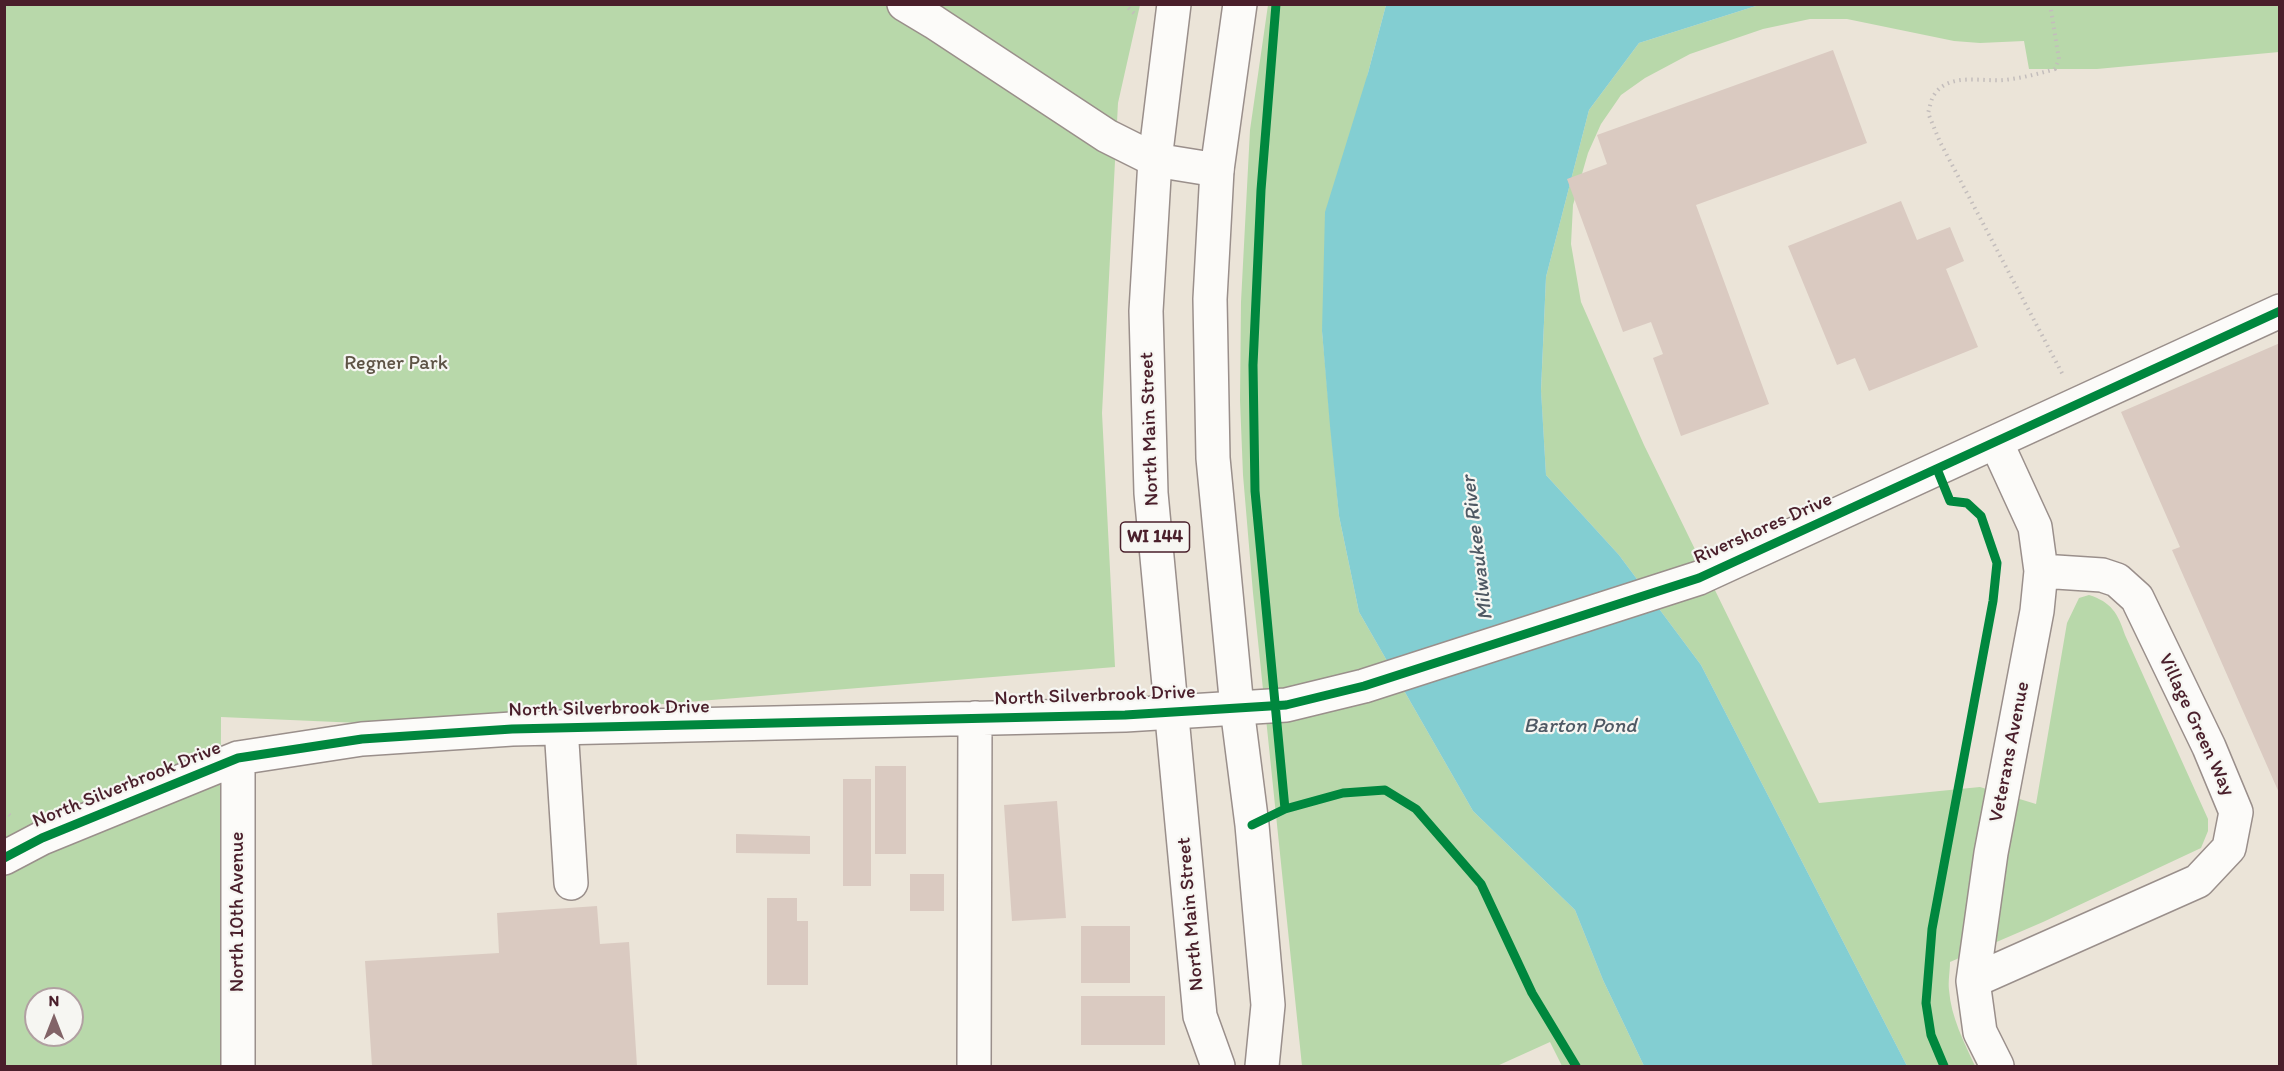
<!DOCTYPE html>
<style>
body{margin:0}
#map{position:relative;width:2284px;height:1071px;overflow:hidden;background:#ebe4d8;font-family:Itim,sans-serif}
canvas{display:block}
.frame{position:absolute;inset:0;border:6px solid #4a1f2b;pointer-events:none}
.north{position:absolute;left:24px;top:987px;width:60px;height:60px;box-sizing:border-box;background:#f6f6f2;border:2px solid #b1a0a2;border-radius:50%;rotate:0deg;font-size:16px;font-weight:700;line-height:24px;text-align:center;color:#4a1f2b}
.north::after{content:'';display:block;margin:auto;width:21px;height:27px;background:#826468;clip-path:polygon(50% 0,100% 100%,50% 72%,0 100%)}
</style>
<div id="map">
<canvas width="2284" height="1071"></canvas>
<div class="frame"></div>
<div class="north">N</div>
</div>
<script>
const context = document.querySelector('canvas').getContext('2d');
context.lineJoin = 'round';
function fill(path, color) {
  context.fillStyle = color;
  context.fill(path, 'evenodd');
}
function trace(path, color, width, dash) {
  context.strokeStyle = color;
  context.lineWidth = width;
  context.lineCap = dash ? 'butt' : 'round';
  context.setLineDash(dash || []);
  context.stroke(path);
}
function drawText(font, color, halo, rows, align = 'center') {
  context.font = font + ' Itim,sans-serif';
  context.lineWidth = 4.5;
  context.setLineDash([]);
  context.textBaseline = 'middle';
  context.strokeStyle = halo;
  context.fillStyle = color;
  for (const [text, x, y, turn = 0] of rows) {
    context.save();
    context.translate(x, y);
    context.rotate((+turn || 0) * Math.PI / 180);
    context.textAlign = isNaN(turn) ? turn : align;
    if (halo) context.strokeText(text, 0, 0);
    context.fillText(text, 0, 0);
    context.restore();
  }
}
fill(new Path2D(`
 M2008,4l271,1v47l-182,17h-68l-5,-28 -44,2 -26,-2 -107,-22h-37l-47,10 -73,25 -45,24 -24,17 -20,29 -13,29 -15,52 -2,39 10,58 63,143 175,358 161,-16 56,17 31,-181 12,-25 10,-3c22,7 29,18 36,40l83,184v12l-7,17 -158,74 -93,40c0,9 -2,19 -1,28 2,27 15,52 26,76h-68l-206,-401 -82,-110 -73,-80 -5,-84 5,-114 43,-167 50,-67 120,-38z
 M5,5h1135l-22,98 -16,310 13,254 -709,58 -185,-8 -1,349h-215zM36,999h36v36h-36z
 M1268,5h118l-18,68 -46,258 17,185 20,96 114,199 102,99 28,70 41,86h-82l-12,-24 -53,24h-195l-49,-473 -10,-118 -3,-75 1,-98 9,-172z`), '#b8d8aa');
fill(new Path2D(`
 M1386,5h373l-120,38 -50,67 -43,167 -5,113 5,85 73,80 82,110 206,401h-263l-41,-86 -28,-70 -102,-99 -114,-199 -20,-96 -9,-90 -8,-95 3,-119 43,-139z`), '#83ced2');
fill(new Path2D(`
 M1833,50l34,93 -171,62 73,199 -88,32 -28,-78 10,-4 -12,-32 -28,10 -56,-153 40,-15 -10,-29z
 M1901,201l16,39 33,-13 14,34 -18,8 32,78 -109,44 -14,-33 -18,7 -49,-119z
 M2280,343v452l-108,-245 8,-3 -59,-135z
 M875,766h31v88h-31z
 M843,779h28v107h-28z
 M1057,801l9,117 -54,3 -8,-116z
 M736,834l74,2v18l-74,-1z
 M910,874h34v37h-34z
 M767,898h30v23h11v64h-41z
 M597,906l3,38 29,-2 8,124h-265l-7,-105 134,-8 -2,-40z
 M1081,926h49v57h-49z
 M1081,996h84v49h-84z`), '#dacac1');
const minor = new Path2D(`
 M904,4l30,18 173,114 48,24 62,10
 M1996,442l39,85 6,44 -4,40 -46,242 -18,128 7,51 17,34
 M561,727l10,156
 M4,858l38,-20 196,-80 124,-19 150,-10 613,-14 161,-10 78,-19 335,-108 581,-267
 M1973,981l225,-100 31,-33 7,-36 -27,-65 -72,-149 -20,-18 -15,-5 -61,-4
 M238,1066v-308
 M974,1066l1,-348`);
const major = new Path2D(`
 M1174,4l-19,156 -9,151 5,182 49,523 18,50
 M1240,4l-23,166 -7,129 3,159 24,250 15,117 16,180 -6,61`);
trace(minor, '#9a8f8b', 36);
trace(major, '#9a8f8b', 36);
trace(new Path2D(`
 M1124,4l13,12
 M2050,4l9,55 -4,10c-17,5 -33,9 -51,11 -22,2 -55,-8 -70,15 -3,4 -4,12 -6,18l12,29 123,233
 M4,811l8,6`), '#c3bdbc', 4, [1.5, 4.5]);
trace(minor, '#fcfbf9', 33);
trace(major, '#fcfbf9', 33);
trace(new Path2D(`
 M1276,4l-15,186 -8,175 2,126 30,318
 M1937,469l13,32 17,2 14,13 16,47 -4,38 -61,328 -6,74 5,32 13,31
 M1252,825l33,-16 58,-16 42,-3 31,19 65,75 51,109 44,73
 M4,858l38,-20 196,-80 124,-19 150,-10 613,-14 161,-10 78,-19 335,-108 581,-267`), '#00873e', 9);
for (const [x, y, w] of [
 [1155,537,69]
]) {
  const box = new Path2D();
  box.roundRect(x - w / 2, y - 15, w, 30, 4.5);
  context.fillStyle = '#f6f6f2';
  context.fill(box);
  trace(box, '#4a1f2b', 1.5);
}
drawText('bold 18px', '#4a1f2b', null, [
 ["WI 144",1155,537]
]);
drawText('20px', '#5e5446', '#f6f6f2', [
 ["Regner Park",396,364]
]);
drawText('20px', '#4a1f2b', '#f6f6f2', [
 ["North Main Street",1150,429,-92],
 ["Rivershores Drive",1763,529,-24],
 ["North Silverbrook Drive",1095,696,-2],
 ["North Silverbrook Drive",609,709,-1],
 ["Village Green Way",2196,725,65],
 ["Veterans Avenue",2010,752,-79],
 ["North Silverbrook Drive",127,785,-22],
 ["North 10th Avenue",238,912,-90],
 ["North Main Street",1191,914,-95]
]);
drawText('italic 21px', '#4f5964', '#f6f6f2', [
 ["Milwaukee River",1478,548,-97],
 ["Barton Pond",1580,727]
]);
</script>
